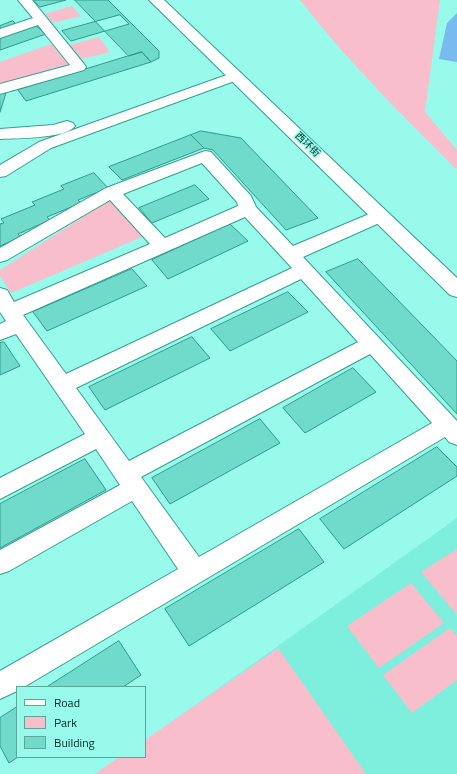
<!DOCTYPE html>
<meta charset="utf-8">
<style>
body{margin:0}
#map{position:relative;width:457px;height:774px;overflow:hidden;background:#97faea;font-family:"Titillium Web",sans-serif}
canvas{display:block}
.legend{position:absolute;left:16px;top:686px;width:130px;height:72px;box-sizing:border-box;background:#97faea;border:1px solid #5ba79b;margin:0;padding:5px 7px;list-style:none;font-size:12px;color:#002b25}
.legend li{display:flex;align-items:center;gap:8px;height:20px}
.legend b{width:20px;border:1px solid #5ba79b}
</style>
<div id="map">
<canvas width="457" height="774"></canvas>
<ul class="legend">
<li><b style="height:5px;background:#fff"></b>Road</li>
<li><b style="height:11px;background:#f9becc"></b>Park</li>
<li><b style="height:11px;background:#70dbcb"></b>Building</li>
</ul>
</div>
<script>
const context = document.querySelector('canvas').getContext('2d');
context.lineJoin = 'round';
function fill(path, color) {
  context.fillStyle = color;
  context.fill(path, 'evenodd');
}
function trace(path, color, width, dash) {
  context.strokeStyle = color;
  context.lineWidth = width;
  context.lineCap = dash ? 'butt' : 'round';
  context.setLineDash(dash || []);
  context.stroke(path);
}
function drawText(font, color, halo, rows, align = 'center') {
  context.font = font + ' "Titillium Web","Noto Sans SC",sans-serif';
  context.lineWidth = 3;
  context.setLineDash([]);
  context.textBaseline = 'middle';
  context.strokeStyle = halo;
  context.fillStyle = color;
  for (const [text, x, y, turn = 0] of rows) {
    context.save();
    context.translate(x, y);
    context.rotate((+turn || 0) * Math.PI / 180);
    context.textAlign = isNaN(turn) ? turn : align;
    if (halo) context.strokeText(text, 0, 0);
    context.fillText(text, 0, 0);
    context.restore();
  }
}
fill(new Path2D(`
 M457,518v256h-357l45,-17v-16z`), '#7eefdd');
fill(new Path2D(`
 M300,0h140l-15,112 32,38v20c-54,-54 -110,-109 -157,-170z
 M72,6l9,10 -28,7 -8,-9z
 M99,37l11,15 -28,7 -12,-14z
 M51,44l17,20 -68,20v-22z
 M111,199l33,37 -133,57 -11,-17v-6z
 M457,549v66l-36,-43z
 M411,583l33,40 -65,45 -32,-42z
 M450,628l7,8v44l-45,33 -29,-38z
 M278,648l88,126h-271l24,-17h26v-17z`), '#f9becc');
fill(new Path2D(`
 M457,13v49l-18,-3 8,-36z`), '#77bbef');
const building = new Path2D(`
 M34,0h32l-26,7z
 M75,0h33l51,51v7l-8,4 -9,-10 -13,4z
 M120,15l9,9 -58,17 -9,-10z
 M13,21l3,3 -16,5v-3z
 M35,25l11,9 -46,16v-13z
 M142,52l9,10 -125,39 -8,-11z
 M0,93h6l-6,19z
 M201,131l40,7 77,80 -32,12 -73,-80 -9,-2 -13,-13z
 M191,135l13,13 -82,32 -13,-13z
 M94,173l14,15 -30,12 3,3 -34,14 3,3 -32,14 3,3 -21,9v-22l4,-1 -3,-4 34,-14 -3,-3 32,-13 -3,-3z
 M195,185l14,14 -57,24 -13,-15z
 M230,224l18,17 -80,38 -16,-19z
 M358,259l99,102v53l-131,-142z
 M132,269l15,17 -100,45 -14,-19z
 M288,292l20,20 -78,39 -19,-22z
 M192,337l18,21 -105,52 -16,-23z
 M4,342l16,24 -20,9v-32z
 M353,368l23,24 -71,41 -22,-25z
 M260,419l20,24 -110,61 -18,-26z
 M437,447l20,20v9l-113,73 -24,-30z
 M85,459l21,31 -106,58v-44z
 M299,529l25,33 -135,84 -24,-37z
 M119,641l22,34 -18,12h-76z
 M17,707l1,50 -9,6 -9,-17v-28z`);
fill(building, '#70dbcb');
trace(building, '#30998b', 1);
const minor = new Path2D(`
 M18,0h14l52,64 2,3 -2,3 -84,24v-10l70,-19 -32,-40 -38,13v-9l33,-11z
 M235,72l5,1 2,3 -2,3 -189,69 -45,28 -6,1v-12l39,-23z
 M67,121l6,2 2,3c-9,13 -59,12 -75,13v-10l53,-4z
 M205,151l6,1 40,44 5,11 37,39 81,-34 6,-2 6,2 3,4 -3,4 -83,37 154,164v24l-8,-3 -4,-5 -421,250h-7v4l-17,8v-28l178,-102 -46,-68 -123,70 -9,3v-24l120,-65 -24,-36 -96,50v-21l85,-44 -69,-100 -16,6v-16l6,-3 -6,-9v-24l7,2 7,12 136,-58 -40,-44 -103,60 -7,2v-14l106,-60zM202,163l35,39 1,4 -73,32 -42,-44zM245,217l47,51 -226,106 -43,-59zM301,279l57,63 -229,119 -53,-73zM370,354l62,69 -233,134 -58,-80z`);
const major = new Path2D(`
 M149,0h15l293,278v19l-7,-2z`);
trace(minor, '#369e90', 2);
trace(major, '#369e90', 2);
fill(minor, '#fff');
fill(major, '#fff');
drawText('10px', '#002b25', '#97faea', [
 ["西环街",307,145,44]
]);
</script>
